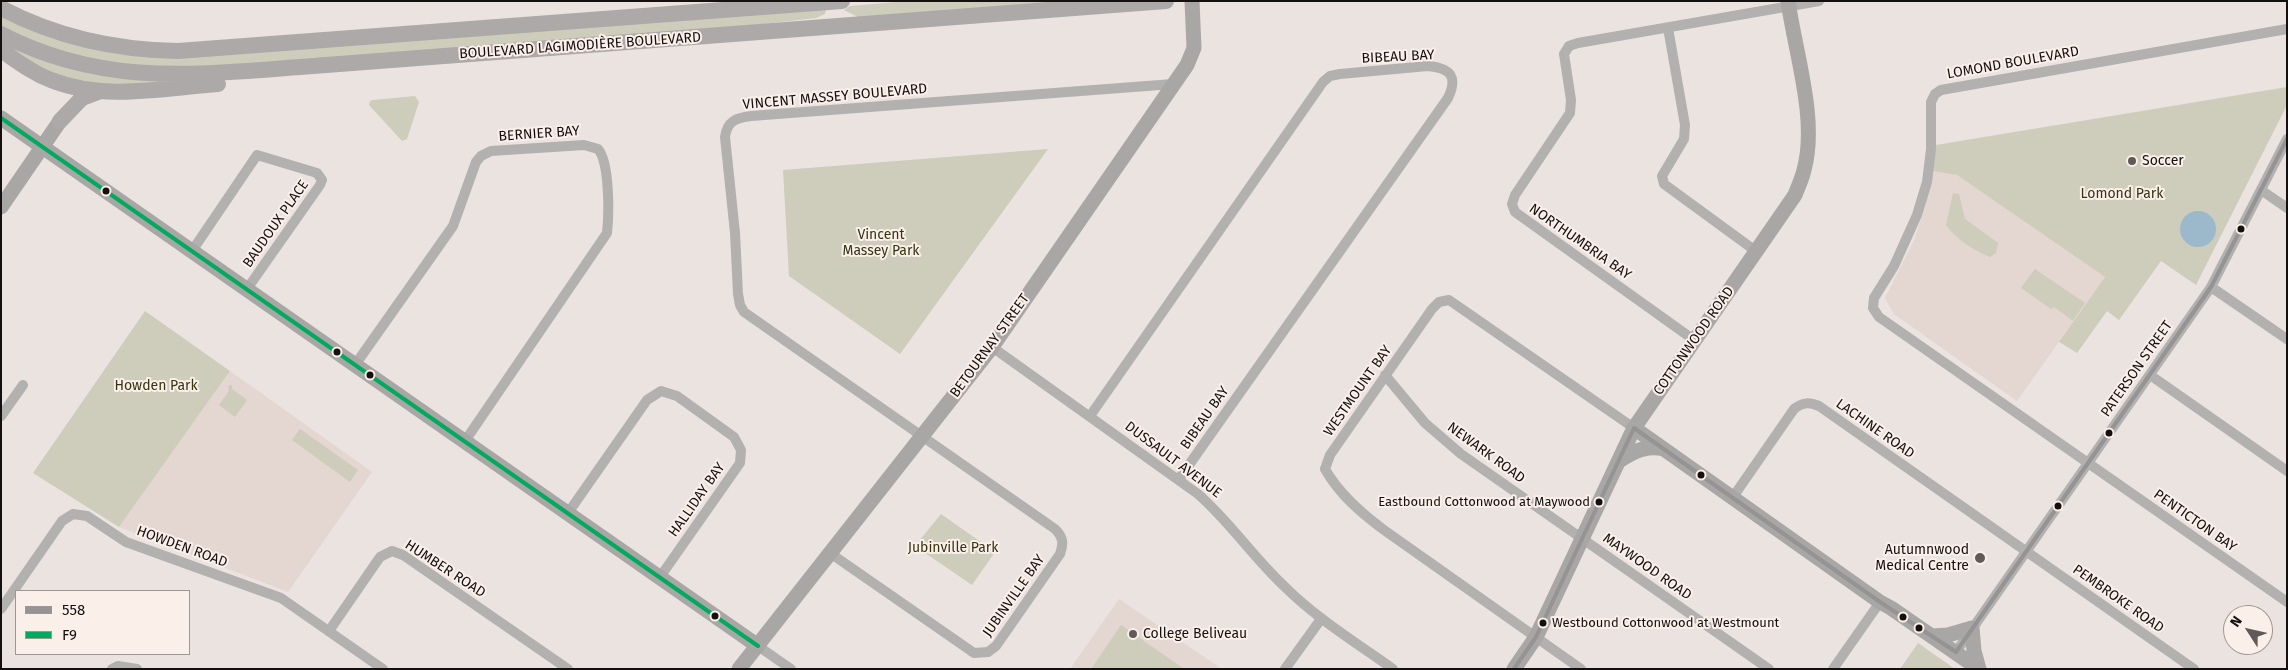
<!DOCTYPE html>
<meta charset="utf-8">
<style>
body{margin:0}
#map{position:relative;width:2288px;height:670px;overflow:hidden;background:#eae3e0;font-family:"Fira Sans",sans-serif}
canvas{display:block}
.frame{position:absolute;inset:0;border:2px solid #14100f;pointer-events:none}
.legend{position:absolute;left:15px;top:590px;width:175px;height:65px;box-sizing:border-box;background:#fbefea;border:1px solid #9f9692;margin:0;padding:6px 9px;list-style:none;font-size:15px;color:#14100f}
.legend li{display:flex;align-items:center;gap:10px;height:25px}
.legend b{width:25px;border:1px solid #9f9692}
.north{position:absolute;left:2223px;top:605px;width:50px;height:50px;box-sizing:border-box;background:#fbefea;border:1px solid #9f9692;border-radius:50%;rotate:305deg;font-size:14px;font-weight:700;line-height:20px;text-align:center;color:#14100f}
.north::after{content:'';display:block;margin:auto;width:18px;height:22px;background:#5f5a58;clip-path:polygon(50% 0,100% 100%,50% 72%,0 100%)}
</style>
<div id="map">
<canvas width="2288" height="670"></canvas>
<div class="frame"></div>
<ul class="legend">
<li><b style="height:6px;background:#959393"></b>558</li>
<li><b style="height:6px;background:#01aa5e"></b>F9</li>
</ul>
<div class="north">N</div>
</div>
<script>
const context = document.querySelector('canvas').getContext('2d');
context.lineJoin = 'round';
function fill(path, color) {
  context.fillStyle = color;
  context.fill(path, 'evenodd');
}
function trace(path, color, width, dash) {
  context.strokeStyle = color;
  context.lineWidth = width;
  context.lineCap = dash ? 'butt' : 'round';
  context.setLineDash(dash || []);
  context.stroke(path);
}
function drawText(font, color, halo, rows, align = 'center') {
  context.font = font + ' "Fira Sans",sans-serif';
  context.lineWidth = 4;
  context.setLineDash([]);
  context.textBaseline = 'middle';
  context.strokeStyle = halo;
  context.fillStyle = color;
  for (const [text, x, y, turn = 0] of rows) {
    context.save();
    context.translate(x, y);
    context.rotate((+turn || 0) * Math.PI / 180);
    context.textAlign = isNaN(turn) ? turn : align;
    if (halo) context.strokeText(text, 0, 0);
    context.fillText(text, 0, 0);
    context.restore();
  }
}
fill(new Path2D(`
 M1932,171l25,4 148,102 -88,124 -123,-87 -9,-16 30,-60 10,-31z
 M230,371l142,101 -84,120 -169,-65z
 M1119,599l103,70h-152z`), '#e4d6d0');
fill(new Path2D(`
 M909,1h163l-212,17 -16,-8 6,-4z
 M826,9l-1,5 -9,4 -88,10 -508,39 -74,1 -70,-12 -75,-26v-15l106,35z
 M8,47l164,34 -44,7 -75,-12z
 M2287,87v18l-91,180 -35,-24 -42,59 -12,-9 -30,42 -18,-11 46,-65 -148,-102 -25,-4 4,-26z
 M415,96l4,6 -12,37 -5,2 -33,-36 1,-4 3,-1z
 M1048,149l-148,205 -111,-78 -6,-106z
 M1953,193l6,1 6,25 33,24 -2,10 -6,4c-17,-7 -34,-18 -44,-32z
 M2035,269l50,34 -12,18 -19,-14 -3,2 -30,-21z
 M145,311l85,60 -111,156 -86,-54z
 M232,385v4l15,11 -12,17 -16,-12 10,-14 -1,-5z
 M300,429l58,41 -8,12 -58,-42z
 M941,514l54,38 -23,33 -57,-39z
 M1121,625l63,44h-93z
 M1918,643l37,26h-55z`), '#ceccba');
fill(new Path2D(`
 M2180 229a18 18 0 1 1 36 0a18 18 0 1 1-36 0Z`), '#9cb9cb');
trace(new Path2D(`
 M1668,28l17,97 -1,14 -22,37 2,8 93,68
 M2287,29l-346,61 -6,4 -4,8v47l-4,33 -10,33 -23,51 -20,32 -1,10 6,9 408,285
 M2261,190l26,18
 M192,251l65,-96 60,18 5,7 -2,5 -73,104
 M2211,287l76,52
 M1694,340l-179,-128 -3,-8 3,-9 55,-82 1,-13 -7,-46 5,-8 9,-3 241,-42
 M992,347l206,147c32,28 55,63 86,92 32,32 71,56 109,83
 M355,365l98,-139 23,-64 5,-6 10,-5 93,-6 14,4c12,14 11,66 9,84l-142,208
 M1385,375l40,48 36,31 308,215
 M2150,375l137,96
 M1,416l22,-31
 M1090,416l233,-334 7,-6 10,-2 88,-8c23,2 30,11 20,32l-269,381
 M1733,497l61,-88c9,-7 15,-7 25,-3l375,263
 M568,513l79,-113 14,-9 16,5 57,41 7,13 -1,13 -80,114
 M830,553l144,100 14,-1 8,-6 64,-92c4,-11 3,-17 -5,-25l-311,-217 -4,-7 -2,-11 -3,-61 -10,-96c2,-16 11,-19 26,-21l422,-32
 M1,609l61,-88 11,-7 14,2 39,26 155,56 102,71
 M329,631l51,-74 12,-6 11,4 165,114
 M758,646l33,23
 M1956,652l255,-365 76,-148
 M112,669l6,-3 19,3
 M1285,669l36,-50
 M1581,669l-197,-139c-23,-17 -45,-36 -59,-61l5,-14 102,-146 7,-7 10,-2 185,128
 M1833,669l47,-67`), '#b3b0b0', 10);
trace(new Path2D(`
 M1,118l757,528
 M1,207l59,-86
 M1634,428l246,174 11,6 88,61
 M1619,461c15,-10 27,-16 45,-12
 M1932,636l16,-1 24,-7 2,23 5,18
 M739,669l253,-322 195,-282 7,-17 -2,-47
 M1514,669l22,-32 98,-209 161,-233c3,-8 7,-16 9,-25 14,-50 -9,-118 -16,-169`), '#a9a7a5', 15);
trace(new Path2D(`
 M1,8c55,29 115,42 177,43l664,-50
 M1,34c100,52 192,41 299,33l866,-66
 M1,50c16,11 31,23 50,30 53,21 112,8 167,4
 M60,121l22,-23 16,-6`), '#ada9a9', 16);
trace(new Path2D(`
 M1514,669l22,-32 98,-209 246,174 76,50 255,-365 76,-148`), '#959393', 4);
trace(new Path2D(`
 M1,118l757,528`), '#01aa5e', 4);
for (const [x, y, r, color] of [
 [2132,161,5,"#5f5a58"],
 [106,191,4.5,"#14100f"],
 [2241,229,4.5,"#14100f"],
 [337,352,4.5,"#14100f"],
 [370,375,4.5,"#14100f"],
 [2109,433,4.5,"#14100f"],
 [1701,475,4.5,"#14100f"],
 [1599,502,4.5,"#14100f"],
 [2058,506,4.5,"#14100f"],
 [1980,558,6,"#5f5a58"],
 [715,616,4.5,"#14100f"],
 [1903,617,4.5,"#14100f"],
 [1543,623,4.5,"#14100f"],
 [1919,628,4.5,"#14100f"],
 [1133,634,5,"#5f5a58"]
]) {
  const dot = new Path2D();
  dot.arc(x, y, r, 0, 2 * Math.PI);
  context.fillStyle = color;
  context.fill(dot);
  trace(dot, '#fbefea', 2);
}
drawText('13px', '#14100f', '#fbefea', [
 ["Eastbound Cottonwood at Maywood",1590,502],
 ["Westbound Cottonwood at Westmount",1552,623,"left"]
], 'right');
drawText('14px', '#14100f', '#fbefea', [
 ["BOULEVARD LAGIMODIÈRE BOULEVARD",580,46,-4],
 ["BIBEAU BAY",1398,57,-3],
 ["LOMOND BOULEVARD",2013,63,-10],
 ["VINCENT MASSEY BOULEVARD",835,97,-5],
 ["BERNIER BAY",539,134,-4],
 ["BAUDOUX PLACE",276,224,-55],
 ["NORTHUMBRIA BAY",1580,242,35],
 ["COTTONWOOD ROAD",1694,341,-55],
 ["BETOURNAY STREET",990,346,-54],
 ["PATERSON STREET",2137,369,-55],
 ["WESTMOUNT BAY",1358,391,-55],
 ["BIBEAU BAY",1205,418,-55],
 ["LACHINE ROAD",1875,429,35],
 ["NEWARK ROAD",1486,453,36],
 ["DUSSAULT AVENUE",1173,460,37],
 ["HALLIDAY BAY",697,500,-55],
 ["PENTICTON BAY",2195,521,35],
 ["HOWDEN ROAD",182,547,20],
 ["MAYWOOD ROAD",1647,567,35],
 ["HUMBER ROAD",445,569,33],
 ["JUBINVILLE BAY",1014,596,-55],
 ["PEMBROKE ROAD",2118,599,35]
]);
drawText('14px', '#14100f', '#fbefea', [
 ["Soccer",2142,161],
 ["Autumnwood",1969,550,"right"],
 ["Medical Centre",1969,566,"right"],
 ["College Beliveau",1143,634]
], 'left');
drawText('14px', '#343511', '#fbefea', [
 ["Lomond Park",2122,194],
 ["Vincent",881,235],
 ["Massey Park",881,251],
 ["Howden Park",156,386],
 ["Jubinville Park",953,548]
]);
</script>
